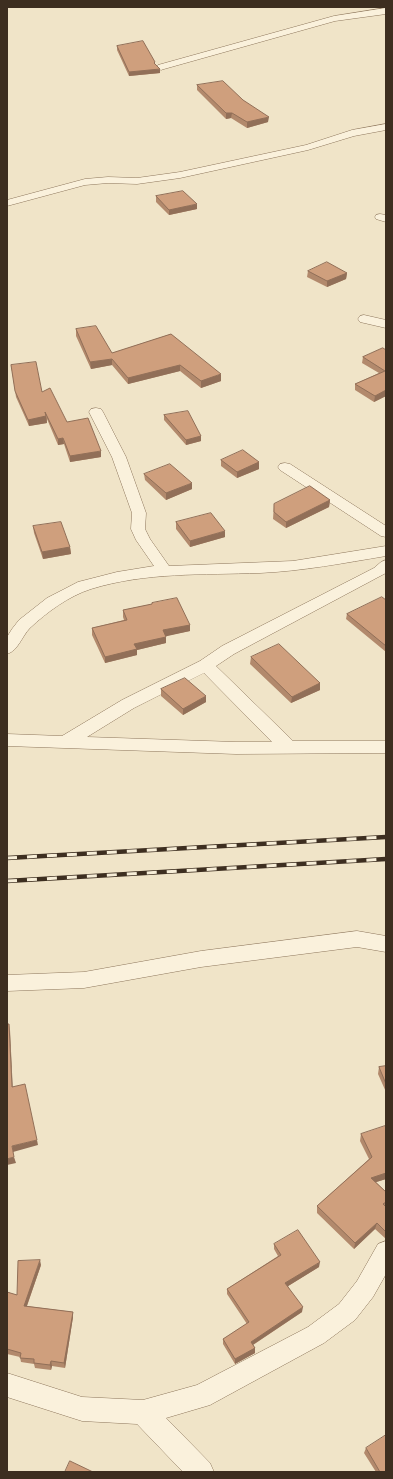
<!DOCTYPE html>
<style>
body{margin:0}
#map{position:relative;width:393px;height:1479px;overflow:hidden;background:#f0e4c8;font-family:"Roboto Serif",serif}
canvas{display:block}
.frame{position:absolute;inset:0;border:8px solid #3d2e20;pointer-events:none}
</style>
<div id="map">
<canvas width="393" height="1479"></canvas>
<div class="frame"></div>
</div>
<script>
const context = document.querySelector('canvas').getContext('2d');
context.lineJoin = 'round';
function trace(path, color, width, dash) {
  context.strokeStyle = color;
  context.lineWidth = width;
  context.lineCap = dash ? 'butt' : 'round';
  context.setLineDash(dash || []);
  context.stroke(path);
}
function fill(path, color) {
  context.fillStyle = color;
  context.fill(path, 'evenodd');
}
const minor = new Path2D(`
 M386,8v6l-51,7 -171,48 -3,1 -5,-3 2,-2 176,-49z
 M386,124v6l-32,6 -46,14 -128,28 -43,6 -29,-1 -23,2 -78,21v-6l78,-21 23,-2 29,1 43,-6 126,-27 46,-15z
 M380,214l6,1v7l-10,-3 -1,-2 1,-2z
 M364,315l22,5v8l-26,-6 -2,-3 2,-3z
 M96,408l5,1 2,3 23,45 20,56 -1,16 5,10 19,27 124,-5 93,-15v10c-42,7 -83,15 -126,17 -57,2 -114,-1 -169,16 -22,7 -44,23 -61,39 -8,8 -12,23 -23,26v-17l5,-8 7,-9 28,-22 31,-16 39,-10 37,-6 -18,-26 -5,-11 1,-16 -20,-56 -23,-45 2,-3z
 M285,463l5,1 96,62v11l-5,-1 -101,-66 -2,-3 2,-3z
 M386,560v13l-2,1 -150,80 -18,12 77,75h93v12l-150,1 -229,-8v-12l55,2 60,-36 78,-39 22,-15 152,-78 7,-6zM204,673l68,69h-36l-149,-5 47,-29z
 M357,931l29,5v16l-29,-5 -156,20 -117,21 -77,3v-16l77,-3 117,-21z
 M386,1241v33l-13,23 -18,23 -31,23 -114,62 -44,13 44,45 4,9h-31l-46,-48 -55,-3 -75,-24v-24l75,24 61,3 54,-15 111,-58 31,-23 18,-23 21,-37z`);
trace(minor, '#8d765c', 1);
fill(minor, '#faf1dc');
const rail = new Path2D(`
 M7,858l379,-21
 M7,881l379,-22`);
trace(rail, '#3d2e20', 4.5);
trace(rail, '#f7eed8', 3, [10]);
fill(new Path2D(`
 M117,46l38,18 5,9 -31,3 -12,-26z
 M197,85l46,15 25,22 -21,6 -16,-10 -5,1 -29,-29z
 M156,196l41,13 -28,6 -13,-13z
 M308,271l39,2 -1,6 -19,8 -20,-10z
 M76,329l36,24 59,-19 50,47 -20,7 -21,-17 -52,13 -16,-19 -21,4 -15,-33z
 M383,348l3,48 -12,6 -19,-12v-6l24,-11 -17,-10 1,-6z
 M11,365l31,27 25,30 34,35 -31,5 -6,-18 -6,1 -11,-26v4l-18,3 -13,-29z
 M164,415l37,21v5l-15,4 -22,-25z
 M221,460l38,2v7l-22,9 -16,-12z
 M144,474l48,15 -26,11 -21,-20z
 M330,500l-1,7 -43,21 -13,-9 1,-15z
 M176,522l49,15 -35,10 -14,-18z
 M33,526l37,21 1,7 -28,5 -9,-26z
 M386,600v52l-40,-33 1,-5z
 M152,603l38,22v6l-25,5 1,7 -29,7v5l-32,8 -13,-28v-7l32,-8 -1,-3v-7l29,-6z
 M251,657l69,26v7l-29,13 -41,-39z
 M161,689l45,13 -23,13 -22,-19z
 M386,1066v26l-8,-18 1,-7z
 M386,1128v51l-10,3 10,10v47l-11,-10 -21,20 -37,-36v-7l52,-47 -9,-18 1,-7z
 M274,1244l45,23 -31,19 14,26 -49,33 2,3v5l-20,11 -12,-20v-5l24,-15 -20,-30v-5l51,-33 -4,-7z
 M41,1265l-14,41 46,6v5l-8,51 -13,-2 -1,4 -16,-2 -1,-4 -13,-2 -1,-5 -13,-3v-62l10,3z
 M366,1448l20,24h-10l-12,-19z`), '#b2896c');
fill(new Path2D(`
 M160,69v4l-31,3v-4z
 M226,113h6l-1,5 -5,1z
 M269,117l-1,5 -21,6v-6z
 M197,204v5l-28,6v-5z
 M347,273l-1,6 -19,8v-6z
 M112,359v6l-21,4 -1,-7z
 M180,365v6l-52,13v-6z
 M221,374v7l-20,7v-7z
 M386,390v6l-12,6 1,-6z
 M46,416l1,7 -18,3 -1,-6z
 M201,436v5l-15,4v-5z
 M63,438l1,6 -6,1v-6z
 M101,451v6l-31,5v-6z
 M259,462v7l-22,9v-6z
 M192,483v6l-26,11v-7z
 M330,500l-1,7 -43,21v-6z
 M225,531v6l-35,10v-6z
 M70,547l1,7 -28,5 -1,-7z
 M190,625v6l-27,6v-7z
 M166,637v6l-29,7v5l-32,8v-6l29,-13z
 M320,683v7l-29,13 1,-6z
 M206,696v6l-23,13v-6z
 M9,1024l1,6 3,63 -1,-6z
 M37,1140l1,5 -25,7 -1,-6z
 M14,1157l2,6 -9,2v-6z
 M386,1173v6l-16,5 1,-6z
 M377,1223l-2,6 -21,20 1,-6z
 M40,1260l1,5 -16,46 -1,-5z
 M320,1262l-1,5 -34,21v-5z
 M303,1307l-1,5 -51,34v-4z
 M73,1312v5l-8,51 -1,-5z
 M255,1348v5l-20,11v-5z
 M51,1361l1,5 -1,4 -1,-5z`), '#916f58');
const building = new Path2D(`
 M143,41l12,21 -1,1 6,6 -31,3 -12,-26z
 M223,81l20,19 26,17 -22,5 -15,-9h-6l-29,-28z
 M183,191l14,13 -28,6 -13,-14z
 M327,262l20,11 -20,8 -19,-10z
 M96,326l16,27 59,-19 50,40 -20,7 -21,-16 -52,13 -16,-19 -22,3 -14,-33z
 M383,348l3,2v40l-11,6 -20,-12 30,-13 -22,-14z
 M36,362l6,30 8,-4 17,34 21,-4 13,33 -31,5 -7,-18 -5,1 -13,-27 1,4 -18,4 -13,-29 -4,-26z
 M188,411l13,25 -15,4 -22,-25z
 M243,450l16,12 -22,10 -16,-12z
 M170,464l22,19 -26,10 -22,-19z
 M310,486l20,14 -44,22 -12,-10v-8z
 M211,513l14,18 -35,10 -14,-19z
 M61,522l9,25 -28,5 -9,-26z
 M382,597l4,3v46l-39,-32z
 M177,598l13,27 -27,5 3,7 -32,7 3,5 -32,8 -13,-29 35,-8 -4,-10 29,-6v-1z
 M279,644l41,39 -28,14 -41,-40z
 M185,678l21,18 -23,13 -22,-20z
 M7,1024h2l3,63 13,-3 12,56 -25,6 2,11 -7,2z
 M386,1066v18l-7,-17z
 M385,1126l1,2v45l-15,5 15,14v10l-3,2 3,3v25l-9,-9 -22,20 -38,-37 55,-49 -11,-23z
 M298,1230l22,32 -35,21 18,24 -52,35 4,6 -20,11 -12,-20 26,-17 -22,-33 54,-34 -7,-11z
 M40,1260l-16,46 49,6 -9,51 -13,-2 -1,4 -16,-2v-4l-14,-1 1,-5 -14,-4v-57l10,3 1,-34z
 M386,1435v37h-6l-14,-24z
 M70,1461l23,11h-28z`);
fill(building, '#cf9f7d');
trace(building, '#916f58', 1);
</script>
